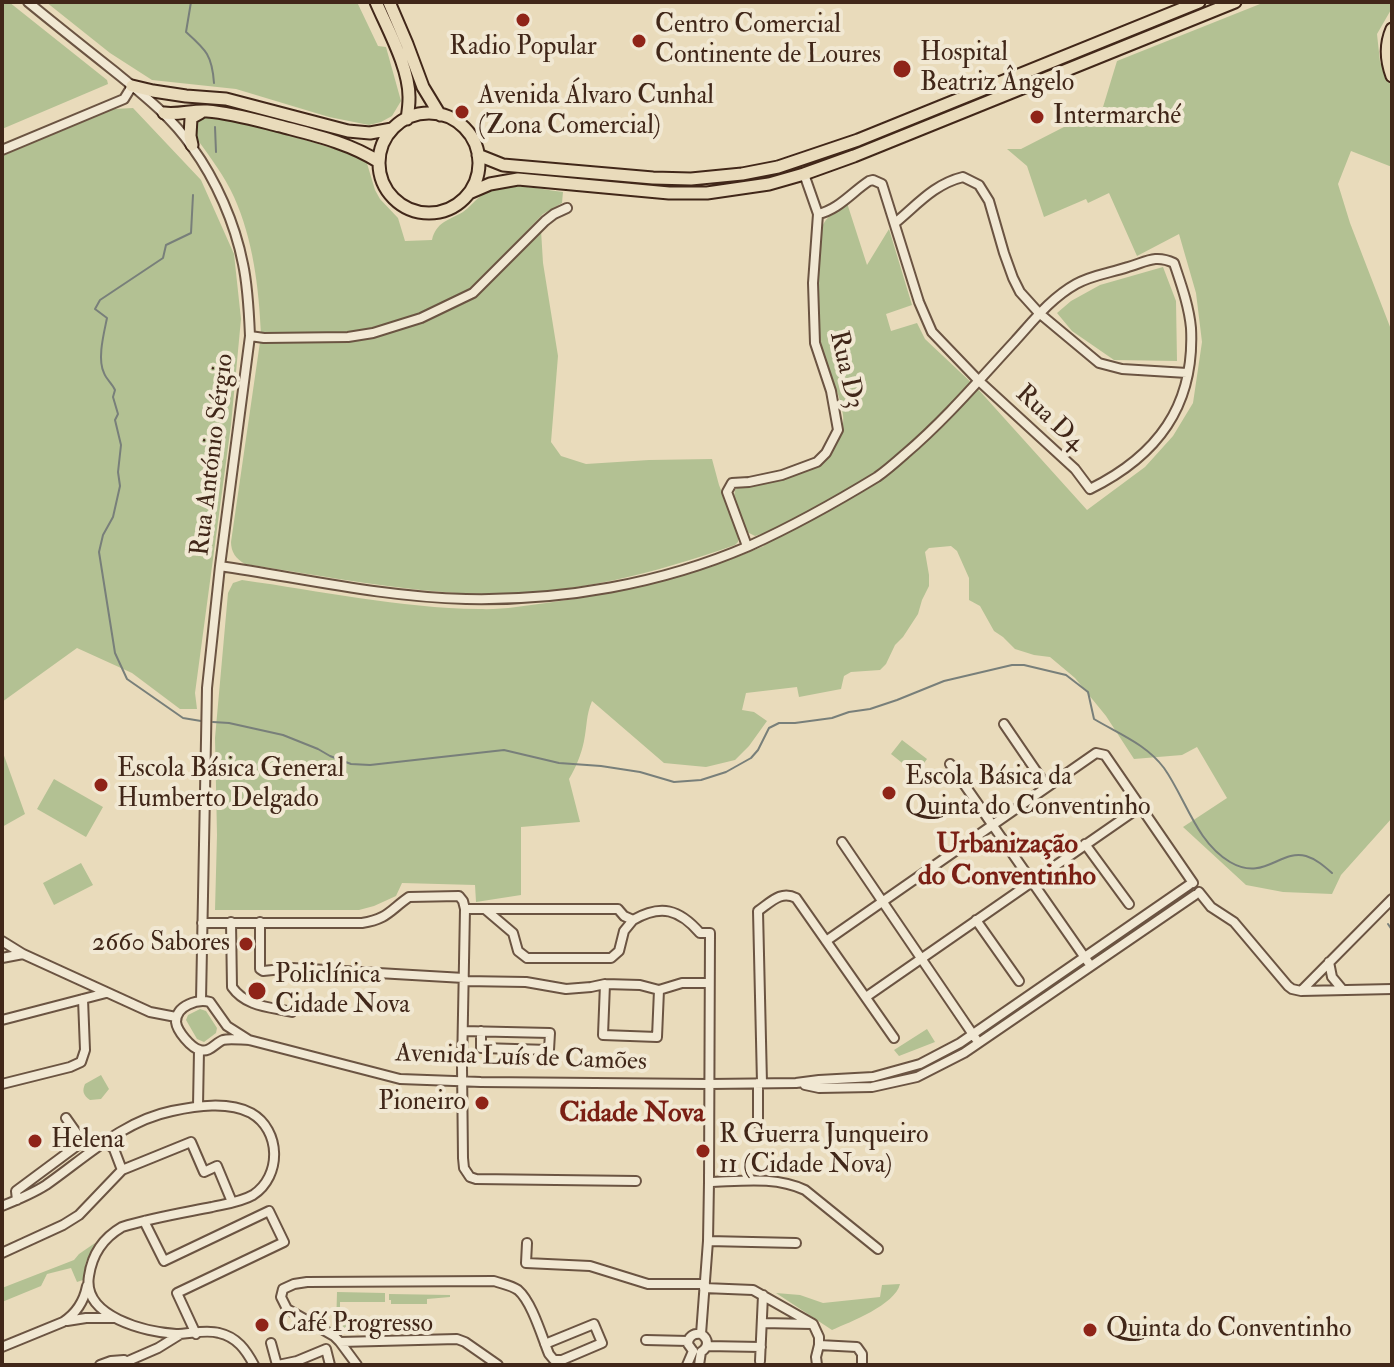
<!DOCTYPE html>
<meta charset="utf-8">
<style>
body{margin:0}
#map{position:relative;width:1394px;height:1367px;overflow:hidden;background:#e9dbbb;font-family:"IM FELL Double Pica",serif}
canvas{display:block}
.frame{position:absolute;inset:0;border:4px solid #412719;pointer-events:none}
</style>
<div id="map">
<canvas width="1394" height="1367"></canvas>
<div class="frame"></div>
</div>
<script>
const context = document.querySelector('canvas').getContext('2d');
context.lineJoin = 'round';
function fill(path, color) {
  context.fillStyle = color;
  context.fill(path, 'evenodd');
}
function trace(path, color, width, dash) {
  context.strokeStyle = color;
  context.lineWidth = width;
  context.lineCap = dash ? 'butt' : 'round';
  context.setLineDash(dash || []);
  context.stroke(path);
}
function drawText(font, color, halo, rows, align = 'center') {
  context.font = font + ' "IM FELL Double Pica",serif';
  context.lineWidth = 8;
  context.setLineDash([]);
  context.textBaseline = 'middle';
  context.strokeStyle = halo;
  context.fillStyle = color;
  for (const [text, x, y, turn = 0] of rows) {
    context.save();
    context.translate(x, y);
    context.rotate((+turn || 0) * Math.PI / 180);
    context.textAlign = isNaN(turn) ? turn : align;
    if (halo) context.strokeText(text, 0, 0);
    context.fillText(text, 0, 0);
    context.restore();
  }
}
fill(new Path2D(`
 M2,2h7l98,78 1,4 -106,45z
 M46,2h311l21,44 8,1 15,54 -9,15 -11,6 -12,3 -40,-8 -93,-28 -84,-9 -42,-27z
 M1265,2h127v6l-15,26 3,28 12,22v83l-41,-16 -13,33 12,39 42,109v486l-51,57 -9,19 -49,-2 -37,-7 -63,-58 44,-29 -30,-51 -15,8 -48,4 -28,-43 -31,-38 -25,-21 -16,-2 -19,-6 -12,-12 -9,-6 -14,-25 -11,-6v-22l-12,-27 -6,-5 -22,2 -4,4 4,23v11l-7,14 -4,14 -15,23 -8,8 -9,19 -6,6 -29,2 -7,4 -3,13 -42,8 -2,-10 -51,6 -4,17 12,2 13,9 -18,25 -14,14 -29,7 -42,-4 -72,-62c-6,14 -5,26 -8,40 -3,14 -8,26 -15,38l11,43 -59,5v68l-45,7 -1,-17 -73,-2 -6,13 -22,10 -15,4h-144l2,-75 -2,-97 13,-145 5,-10 9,-3c79,11 157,28 237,29 22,1 45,-3 67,-6 76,-10 147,-27 218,-57l-3,-12 -6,2 -8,-4 -13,-36 1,-6 5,-4 85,-27c10,-12 20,-28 18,-44 -2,-18 -15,-47 -20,-65 -7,-23 -11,-108 1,-127 5,-9 16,-14 23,-20l20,62 22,-36 23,76 -26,9 5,17 26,-8 8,16 52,49 110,122 58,-43 28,-31 20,-33 9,-61 -6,-49 -17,-59 -42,22 -28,-63 -21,10 -2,-4 -42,18 -17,-51 -20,-17h14l82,-42 14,-46z
 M133,108l68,72 33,74 7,65 -10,106 -36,268 2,16h-17l-48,-36 -55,-25 -75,54v-546l112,-47z
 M206,116l59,12 97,29 4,3 9,30 5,9 18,19 7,23 27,-1c4,-18 17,-20 31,-28 7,-5 12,-12 19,-17 23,-16 56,-6 81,-3l-1,11 -19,11 -71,74 -17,10 -39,18 -27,10 -28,6 -100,2c-2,-46 -8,-95 -27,-137 -9,-20 -24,-40 -37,-58l-3,-8 3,-11z
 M541,230l2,33 15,93 -7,86 10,14 25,8 63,-4 63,-1 7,26 19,47v10l-3,3c-82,29 -165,50 -252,49 -80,-2 -159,-18 -238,-30 -9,-5 -14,-12 -14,-22l29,-200 90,-2 47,-9 22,-9 26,-11 34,-19z
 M1163,267l13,34 1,60 -63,-1 -42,-29 -15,-18 14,-12 29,-16z
 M902,740l25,19 -11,15 -25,-20z
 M2,750l23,64 -23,13z
 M54,779l49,28 -17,30 -49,-28z
 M81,863l12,22 -39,20 -11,-22z
 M200,1009l6,2 11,17 -1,5 -12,9 -7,-3 -11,-19 2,-5z
 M927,1029l8,13 -36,14 -5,-6z
 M101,1075l8,14 -8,10 -11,1c-7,-5 -8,-9 -5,-16z
 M95,1243l-9,19 -3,18 -6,2 -6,-14 -24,6 -6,12 -39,16v-14l72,-28 5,-6z
 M900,1284c-5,21 -50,38 -68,46l-56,-37 24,2 23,8 57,-6 2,-12z
 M337,1292l48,1v9h-45v15l10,1 1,3h33v9l-25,-1 -3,4 -20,-4z
 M389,1294l61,1v2l-23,2v5h-36v-4h-2z`), '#b3c193');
trace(new Path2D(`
 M191,2l-5,30c20,18 26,23 28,51
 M215,127l1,25
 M193,195l-2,38 -25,12 -3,13 -63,42 -5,9 12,9c-3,15 -10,41 -3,55 2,6 8,10 11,17l-2,7 5,17 -3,6 6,25 -3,27 2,14 -7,31 -10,18 -4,17 16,101 12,26 56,39 18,3
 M213,722l16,1 54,12 35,14 12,7 21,8 19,1 134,-15 55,13 42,3 39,6 34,10 27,-2 25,-8 25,-14 7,-8 11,-22 10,-5h16l37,-5 17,-6 21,-3 27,-9 47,-19 68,-16h12l42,10 22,17 6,27c25,15 52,25 70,49 22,31 32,74 66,94 34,20 50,-13 76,-6 10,3 18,10 26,17
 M1388,924l4,6`), '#787f7a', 2);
const minor = new Path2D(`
 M28,2c28,23 57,46 86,69 27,22 58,46 78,76 24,33 43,76 51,117 5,23 6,48 7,72l-30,230 -13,122 -6,312
 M2,150l122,-51 8,-13
 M895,223c22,-18 39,-39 68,-46l16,8 10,16 15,52 9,25 7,14 19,21 60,50 23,6 65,4
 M250,336l14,2 84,-1 25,-4 48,-15 52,-25 72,-72 9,-7 13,-6
 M747,546l-20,-54 5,-9 17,-1 33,-7 35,-13 9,-9 12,-23 -7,-39 -16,-48 -2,-60 5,-69 -14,-40
 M220,566c81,12 163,31 246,33 96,2 195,-15 283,-53 44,-20 87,-44 128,-69 10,-7 19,-15 28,-23 40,-34 74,-74 110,-113 19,-21 36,-43 61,-57 16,-9 34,-11 52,-17 18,-5 27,-13 46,-4 7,21 15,43 17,65 4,78 -34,128 -101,161l-15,-20 -96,-88 -47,-49 -13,-30 -37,-118 -9,-4 -4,1c-17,11 -31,29 -51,33
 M1004,724l43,63
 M950,764l138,198
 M842,842l134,197
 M1085,844l44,60
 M1199,892l12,15 23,15 54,64 4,3 9,2 91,-2
 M465,909h153l6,7 9,4c28,-16 46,-11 67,13h10l-1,249 -1,59 -7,93
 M486,910l27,23 5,18 9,7h84l8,-7 5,-20 9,-11
 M976,920l43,61
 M231,922l1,65c14,20 38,20 60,25
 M260,922v47l3,2 29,-3 172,10
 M202,923h160c26,-4 28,-13 47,-26l50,-1 4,5 2,8 -3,158 1,91 1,10 6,9 6,2 160,2
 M2,941l21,13 127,58 26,5
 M826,941l270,-188 9,2 88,128
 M2,958l21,-4
 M1329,962l3,15 10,12
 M464,981l62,1 40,7 25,-2 14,-3 35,1 19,5 23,-7h27
 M605,984l-2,51 54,2 2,-47
 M1301,991l91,-92
 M866,997l274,-190
 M2,1020l104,-27
 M463,1031l87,2 -1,17 -68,-2v-17
 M249,1040l-22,-14 -17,-24c-12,-3 -34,3 -34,20 1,9 15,26 24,28 10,3 15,-7 23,-10 7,-2 19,0 26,0l151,39 81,3 228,2 87,-1 23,-3 54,-3 47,-13 40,-21 229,-158
 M762,1083l-4,-172c13,-9 23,-21 38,-13l98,140
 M2,1084l68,-17 11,-5 4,-12 -2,-51
 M805,1085l14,3 53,-1 45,-10 47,-24 231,-158
 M198,1106l1,-56
 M66,1118l19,27
 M758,1124v-41
 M122,1170l69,-28 13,30 13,-6 15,36
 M709,1182c33,-1 66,-6 96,8l73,59
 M17,1200l-1,-9 66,-49
 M2,1206c15,-6 30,-12 44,-21 40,-28 77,-64 126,-74 24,-5 56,-10 79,2 30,17 31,63 2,82 -12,7 -28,9 -41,12 -30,6 -61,11 -90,20 -19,11 -30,28 -33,49 -7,41 57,56 87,58 14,0 30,-5 43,-1 18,4 27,17 35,32
 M144,1221l20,40 105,-50 15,31 -107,51 19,41
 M708,1241l88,2
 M527,1243l-1,20 64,3 58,18h57
 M2,1253l61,-28 16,-10 43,-45 -8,-21 -9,-8
 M704,1288l49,2 60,34 6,13v8l-3,12 1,8
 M67,1321l19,-3h27
 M762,1323l50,1
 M646,1340l42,1
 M340,1342l117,-3 8,3 33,23
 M271,1343l6,22
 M819,1345l38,2 5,7v11
 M707,1346l54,1
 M2,1347l61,-25c14,-9 21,-21 24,-36
 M693,1351l-5,-7c0,-7 5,-11 13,-10
 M297,1361l29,-12 4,16
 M760,1361l3,-66
 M100,1365l11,-4 13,-1
 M119,1365l39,-17 21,-13
 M278,1365l19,-4 1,3
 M357,1365l-17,-23 -6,-6 -47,-27 -6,-12 2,-8 11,-5 13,-2 187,-1c8,3 17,4 24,9 14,12 24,47 31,64l5,6h8l40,-17 -8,-19 -49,20
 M687,1365l6,-14
 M699,1365l2,-13c8,-5 8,-13 0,-18`);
const major = new Path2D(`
 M376,2c12,28 34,67 33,97 0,7 -1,13 -2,20
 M389,2l18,42 16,43 17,28
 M1392,29c-7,16 -6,31 0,47
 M132,86l21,5 33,5 40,3 122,32 22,2 22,-4
 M164,113c15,2 28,-3 43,-2 25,2 49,9 73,15 34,9 70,17 99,36
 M379 163a50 50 0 1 1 100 0a50 50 0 1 1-100 0Z
 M192,145l-2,-9 1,-18 9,-5
 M478,155l25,10 150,13 38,1 51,-5 36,-7 80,-27 341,-138
 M469,193l21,-9 28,-5 151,14h38l62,-9 35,-10 50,-18 381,-154`);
trace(minor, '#6b5442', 12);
trace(major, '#412719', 15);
trace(minor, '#f1e8d3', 8);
trace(major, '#e9dbbb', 11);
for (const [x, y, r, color] of [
 [523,20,8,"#8f2418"],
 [639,41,8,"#8f2418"],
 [902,69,10,"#8f2418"],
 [462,112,8,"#8f2418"],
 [1037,117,8,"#8f2418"],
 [101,785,8,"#8f2418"],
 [889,793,8,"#8f2418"],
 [246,944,8,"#8f2418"],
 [257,991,10,"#8f2418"],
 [482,1103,8,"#8f2418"],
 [35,1141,8,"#8f2418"],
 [703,1151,8,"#8f2418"],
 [262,1325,8,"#8f2418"],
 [1090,1330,8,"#8f2418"]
]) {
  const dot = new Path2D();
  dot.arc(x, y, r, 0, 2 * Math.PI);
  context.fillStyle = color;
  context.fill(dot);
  trace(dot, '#f1e8d3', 3);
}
drawText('26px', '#412719', '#f1e8d3', [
 ["Centro Comercial",655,26],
 ["Continente de Loures",655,56],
 ["Radio Popular",523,48,"center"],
 ["Hospital",920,54],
 ["Beatriz Ângelo",920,84],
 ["Avenida Álvaro Cunhal",478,97],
 ["(Zona Comercial)",478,127],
 ["Intermarché",1053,117],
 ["Escola Básica General",117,770],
 ["Humberto Delgado",117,800],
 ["Escola Básica da",905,778],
 ["Quinta do Conventinho",905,808],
 ["2660 Sabores",230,944,"right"],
 ["Policlínica",275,976],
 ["Cidade Nova",275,1006],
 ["Pioneiro",466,1103,"right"],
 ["R Guerra Junqueiro",719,1136],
 ["11 (Cidade Nova)",719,1166],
 ["Helena",51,1141],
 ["Café Progresso",278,1325],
 ["Quinta do Conventinho",1106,1330]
], 'left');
drawText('26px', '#412719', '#f1e8d3', [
 ["Rua D3",845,370,77],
 ["Rua D4",1049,419,43],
 ["Rua António Sérgio",214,455,-83],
 ["Avenida Luís de Camões",521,1059,2]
]);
drawText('bold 28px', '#7a1f14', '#f1e8d3', [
 ["Urbanização",1007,846],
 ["do Conventinho",1007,878],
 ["Cidade Nova",632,1115]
]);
</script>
